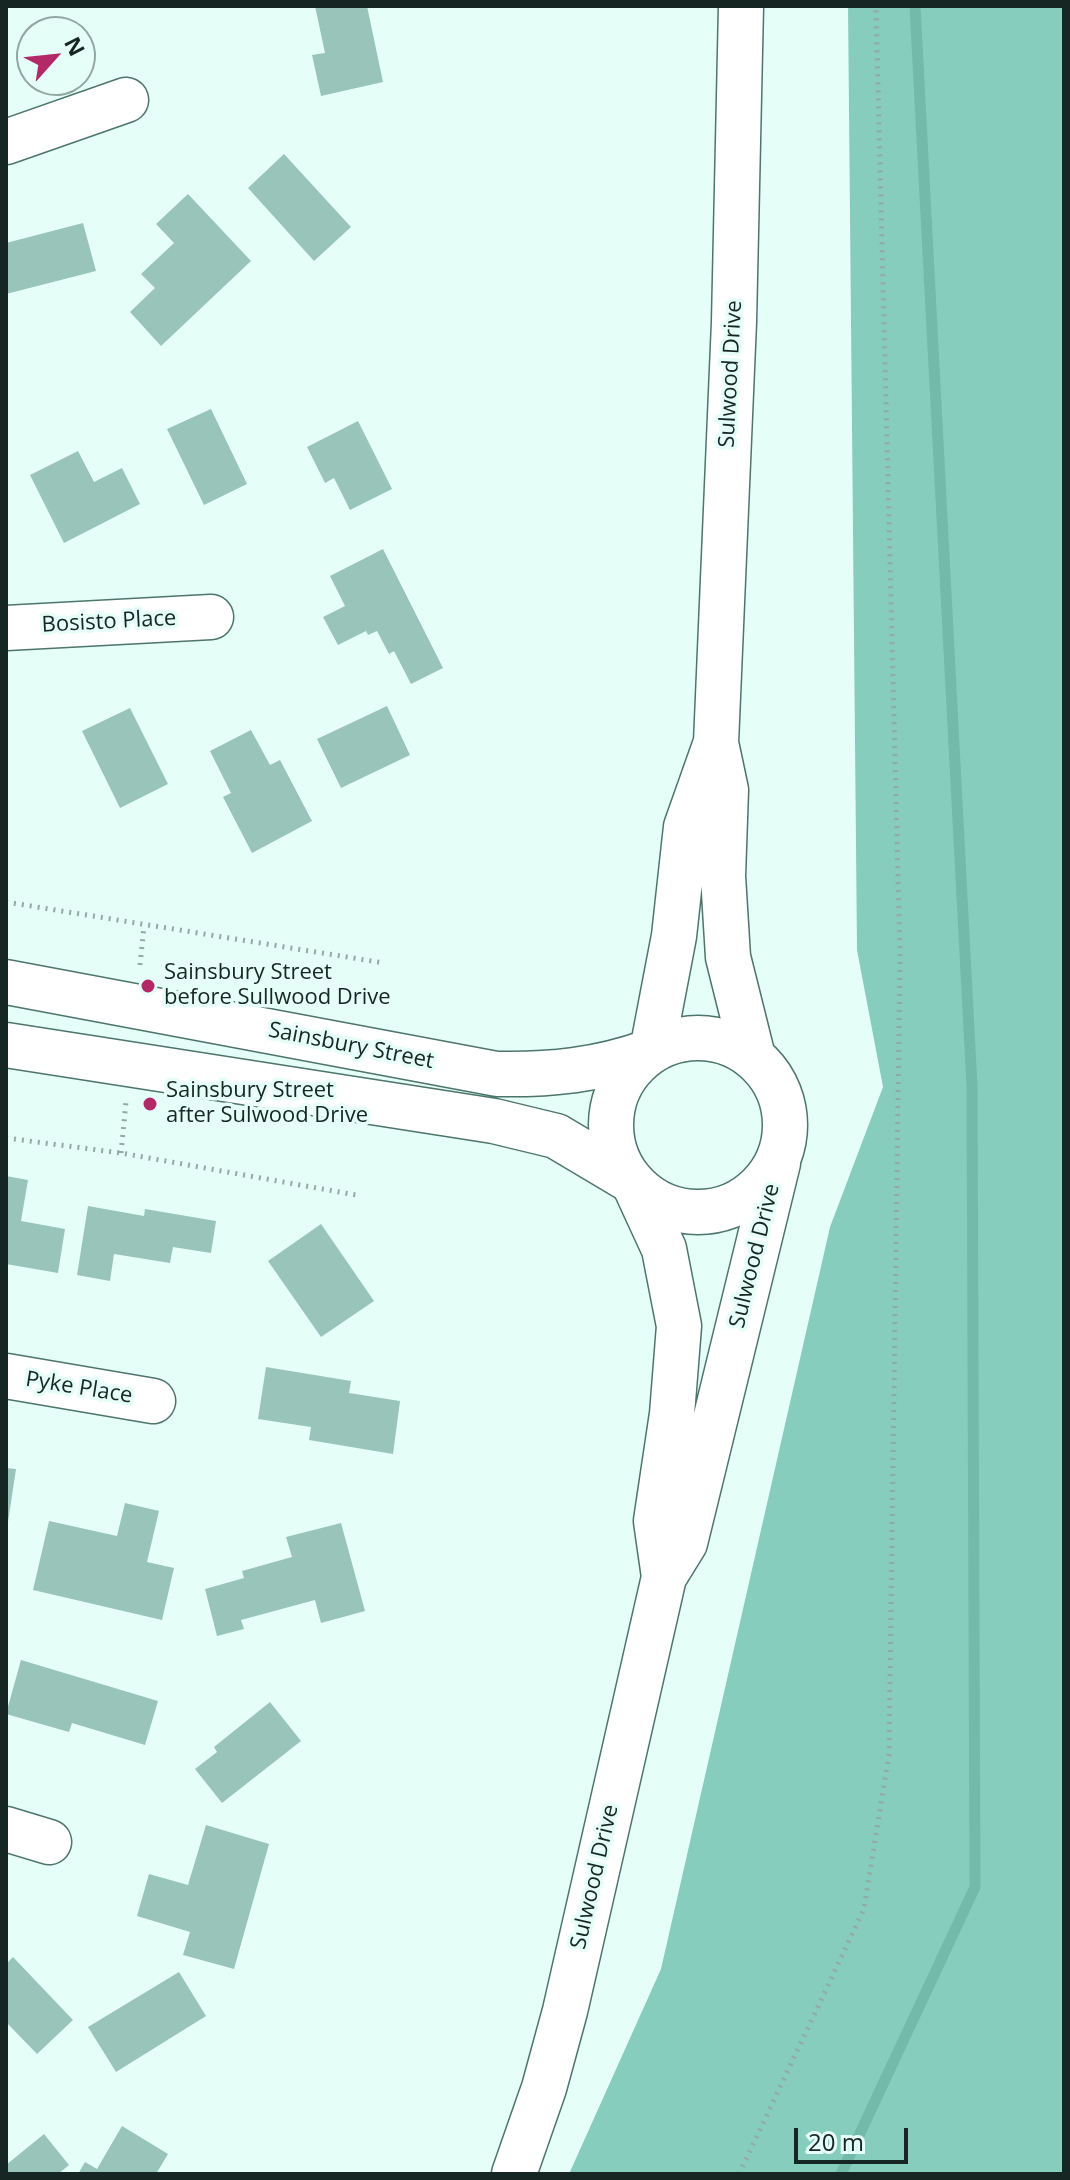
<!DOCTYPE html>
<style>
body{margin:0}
#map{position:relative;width:1070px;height:2180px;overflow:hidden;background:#e5fff8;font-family:"Open Sans",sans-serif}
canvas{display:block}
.frame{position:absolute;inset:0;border:8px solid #162723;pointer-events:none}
.north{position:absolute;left:16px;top:16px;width:80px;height:80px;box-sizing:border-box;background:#e5fff8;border:2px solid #92a9a3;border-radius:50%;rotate:63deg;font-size:22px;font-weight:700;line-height:32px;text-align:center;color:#162723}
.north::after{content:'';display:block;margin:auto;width:28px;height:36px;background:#b32968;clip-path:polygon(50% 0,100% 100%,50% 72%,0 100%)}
.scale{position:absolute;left:794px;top:2128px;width:114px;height:36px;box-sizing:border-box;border:4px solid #162723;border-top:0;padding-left:10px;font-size:24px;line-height:28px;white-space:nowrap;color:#162723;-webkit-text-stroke:6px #e5fff8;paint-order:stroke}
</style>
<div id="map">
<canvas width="1070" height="2180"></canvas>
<div class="frame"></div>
<div class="north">N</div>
<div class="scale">20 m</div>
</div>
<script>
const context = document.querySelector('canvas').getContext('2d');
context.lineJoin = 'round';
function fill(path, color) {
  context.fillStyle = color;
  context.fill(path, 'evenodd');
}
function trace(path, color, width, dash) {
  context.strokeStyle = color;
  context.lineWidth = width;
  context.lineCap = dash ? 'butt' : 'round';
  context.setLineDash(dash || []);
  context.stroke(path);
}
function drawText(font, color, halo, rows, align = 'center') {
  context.font = font + ' "Open Sans",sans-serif';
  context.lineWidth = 7;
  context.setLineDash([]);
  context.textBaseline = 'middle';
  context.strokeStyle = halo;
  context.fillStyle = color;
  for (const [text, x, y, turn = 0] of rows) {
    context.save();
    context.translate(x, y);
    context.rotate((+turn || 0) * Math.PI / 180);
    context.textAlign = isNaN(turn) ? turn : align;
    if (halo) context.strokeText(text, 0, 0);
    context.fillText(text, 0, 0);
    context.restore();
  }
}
fill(new Path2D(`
 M848,6h216v2168h-495l92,-205 169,-742 53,-140 -26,-137z`), '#86cdbd');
trace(new Path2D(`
 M841,2174l134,-287 -3,-801 -57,-1080`), '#73baaa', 11);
fill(new Path2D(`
 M315,6h52l16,76 -62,14 -9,-41 13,-2z
 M284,154l67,73 -37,34 -66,-73z
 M188,194l63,67 -90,85 -31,-34 25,-24 -14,-14 33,-31 -18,-19z
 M83,223l13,48 -90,23v-51z
 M211,409l36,75 -43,21 -37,-76z
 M358,421l34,68 -42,21 -16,-32 -9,5 -18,-36z
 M78,451l16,31 28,-14 18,36 -76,39 -34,-68z
 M383,549l60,119 -32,16 -17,-33 -5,3 -12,-23 -9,4 -2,-4 -28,14 -15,-28 22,-11 -15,-30z
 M387,706l23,49 -69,33 -24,-49z
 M130,708l38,76 -48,24 -38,-77z
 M251,730l19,35 10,-5 32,61 -60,32 -29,-56 8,-4 -21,-42z
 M6,1176l22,4 -7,41 44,8 -7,44 -52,-9z
 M88,1206l56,10 1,-7 71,12 -5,32 -38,-6 -3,16 -56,-9 -4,27 -33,-6z
 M321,1224l53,77 -53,36 -53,-76z
 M266,1367l85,14 -2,12 51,8 -7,53 -84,-14 2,-13 -53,-8z
 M6,1468l10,1 -8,53h-2z
 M125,1503l34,8 -12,51 27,6 -12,52 -129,-30 16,-69 68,15z
 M341,1523l24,88 -44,12 -6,-23 -74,20 3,9 -27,7 -12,-47 39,-11 -2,-7 50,-14 -6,-20z
 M21,1660l137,41 -13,44 -73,-22 -3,9 -63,-18z
 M270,1702l31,39 -79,62 -27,-34 22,-17 -3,-5z
 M206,1825l63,19 -35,125 -51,-14 7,-23 -53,-16 12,-42 39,11z
 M13,1957l60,63 -36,34 -31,-32v-58z
 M179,1972l27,44 -90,56 -28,-45z
 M122,2126l46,28 -12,20h-78l7,-12 12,7z
 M44,2134l25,31 -11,9h-52v-9z`), '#99c4b9');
const minor = new Path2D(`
 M6,142l120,-42
 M6,628l205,-11
 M6,1376l147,25
 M6,1829l43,13`);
const tertiary = new Path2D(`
 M6,982l491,92c54,1 101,-4 152,-22
 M6,1045l488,76 62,15 74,44`);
const secondary = new Path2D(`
 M741,6l-7,316 -18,421 10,47 -3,86 5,81 25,100
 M611 1125a87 87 0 1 1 174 0a87 87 0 1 1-174 0Z
 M652,1051l22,-115 12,-109 29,-82
 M635,1186l29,63 15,77 -7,88 -16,107 8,56
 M514,2174l30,-86 21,-77 99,-434 21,-34 93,-380`);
trace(minor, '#4d756b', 47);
trace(tertiary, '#4d756b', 47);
trace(secondary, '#4d756b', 47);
trace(new Path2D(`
 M6,902l378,61
 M140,965l4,-39
 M6,1138l115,15 235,42
 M121,1153l5,-51
 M739,2174l125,-265 25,-155 11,-798 -24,-950`), '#93a9a4', 5, [2, 6]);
trace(minor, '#fff', 44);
trace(tertiary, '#fff', 44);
trace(secondary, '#fff', 44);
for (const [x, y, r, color] of [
 [148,986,8,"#b32968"],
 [150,1104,8,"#b32968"]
]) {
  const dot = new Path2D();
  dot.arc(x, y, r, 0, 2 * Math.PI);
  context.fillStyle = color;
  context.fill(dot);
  trace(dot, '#e5fff8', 3);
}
drawText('22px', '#162723', '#e5fff8', [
 ["Sulwood Drive",731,374,-87],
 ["Bosisto Place",109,622,-3],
 ["Sainsbury Street",351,1046,11],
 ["Sulwood Drive",755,1256,-76],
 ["Pyke Place",79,1388,9],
 ["Sulwood Drive",595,1877,-77]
]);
drawText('22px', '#162723', '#e5fff8', [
 ["Sainsbury Street",164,973],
 ["before Sullwood Drive",164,998],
 ["Sainsbury Street",166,1091],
 ["after Sulwood Drive",166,1116]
], 'left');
</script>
